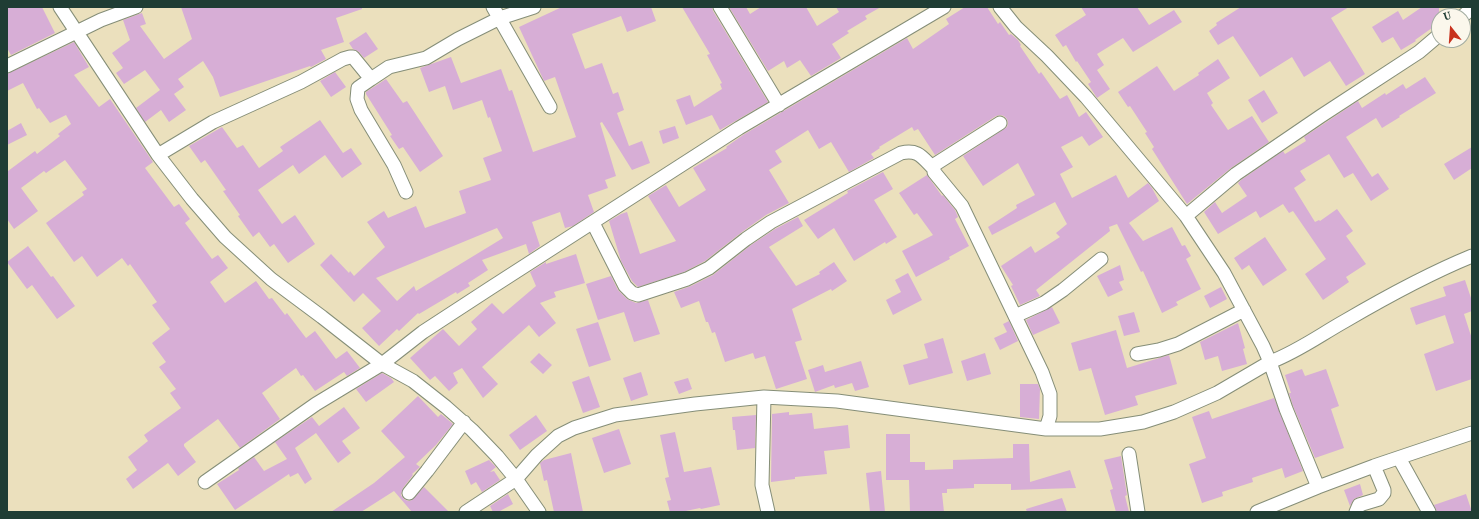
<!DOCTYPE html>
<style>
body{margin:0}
#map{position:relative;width:1479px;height:519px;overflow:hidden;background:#ebe0bd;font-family:Vollkorn,serif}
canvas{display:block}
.frame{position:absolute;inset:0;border:8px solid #1f3d34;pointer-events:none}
.north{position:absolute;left:1431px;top:8px;width:40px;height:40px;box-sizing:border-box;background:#fbf7ec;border:1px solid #a3ada2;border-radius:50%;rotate:343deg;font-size:11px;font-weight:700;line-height:16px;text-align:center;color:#1f3d34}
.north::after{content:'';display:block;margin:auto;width:14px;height:18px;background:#c8321e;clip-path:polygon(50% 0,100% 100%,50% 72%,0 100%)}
</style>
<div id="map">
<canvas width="1479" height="519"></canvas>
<div class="frame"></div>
<div class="north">U</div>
</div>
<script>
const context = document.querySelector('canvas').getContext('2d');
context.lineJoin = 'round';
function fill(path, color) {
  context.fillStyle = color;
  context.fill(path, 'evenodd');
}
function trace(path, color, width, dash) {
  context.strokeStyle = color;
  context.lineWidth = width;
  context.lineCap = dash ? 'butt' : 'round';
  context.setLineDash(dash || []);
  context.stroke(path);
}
fill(new Path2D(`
 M7,7h35l13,26 -44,22 -4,-7z
 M181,7h181v2l-26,9 8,24 -23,8 5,9 -15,8 -1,-1 -90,31 -7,-20 -10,-16 -25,18 6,8 -10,7 12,16 -17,12 -8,-12 -16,12 -9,-14 24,-18 -15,-20 -21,14 -8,-11 7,-5 -11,-15 18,-13 -7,-20 19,-7 4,11 -6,2 24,33 28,-20z
 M562,7h89l5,14 -29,11 -6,-16 -49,18 13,35 17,-6 11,31 5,-2 6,18 -7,3 12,33 13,-5 8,22 -18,7 -30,-48 -2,1 16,53 -11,4 3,8 -20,7 6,17 -21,14 -8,2 -5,-16 -28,10 8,24 -11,8 -3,-10 -44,16 6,10 -20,13 2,3 -13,8 -1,-2 -37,22 -1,-1 -19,18 -2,-2 -18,17 -17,-18 19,-17 -18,-18 -9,9 -34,-37 11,-11 18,19 1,-2 4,5 31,-29 -18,-25 17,-11 4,7 28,-12 9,22 41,-15 -7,-22 32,-11 -8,-22 19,-7 -12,-34 -2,1 -6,-18 -29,10 -8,-24 -16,6 -9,-24 31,-11 10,26 40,-14 8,22 3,-1 21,62 43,-15 -21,-60 -11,4 -25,-54zM497,228l6,10 -87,53 -2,-5 -17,15 -21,-23z
 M682,7h30l1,4 55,91 -48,28 -8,-15 -26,10 -10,-25 14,-5 4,12 28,-18 -2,-5 2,-1 -15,-28 3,-1z
 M729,7h17l4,7 11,-7h45l11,19 22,-14 -3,-5h45l-16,9 2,3 -20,12 2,2 -17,11 9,14 -30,18 -11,-16 -13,8 -3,-7 -16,10z
 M965,7h22l11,17 2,-2 9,13 2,-1 7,6 3,5 -1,1 19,28 2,-2 19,27 7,-4 12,22 7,-5 17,25 -14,9 -7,-10 -21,11 12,20 -13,7 12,24 44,-23 12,23 20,-15 4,5 7,13 -30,22 14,18 29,-14 10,19 3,-1 6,11 -5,3 15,30 -25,13 2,3 -16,8 -19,-42 -2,1 -24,-48 -8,3 1,4 -74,59 4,6 3,-2 -3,2 -20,9 -9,-19 2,-1 -12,-19 30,-20 4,7 25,-16 -4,-4 11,-9 -12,-22 -63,33 -4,-8 29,-19 -1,-3 19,-10 -17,-32 -35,23 -20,-30 44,-29 1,-4 -1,-4 -3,-3 -4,-1 -4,1 -61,39 -17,-26 -4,2 -2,-4 -33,20 1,1 -9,6 3,4 -25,14 -18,-30 -12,7 -11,-19 -33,21 7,11 -13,8 20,33 -23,12 -24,17 -37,29 -21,11 -46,15 -6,-6 -11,-20 -12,-40 12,-7 6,-2 13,42 36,-13 -28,-45 18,-11 13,22 27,-17 -13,-22 34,-20 -1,-1 17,-12 164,-97 6,11 36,-25 -3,-5z
 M1081,7h56l12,18 25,-15 8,12 -49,30 -10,-14 -26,16 7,11 -7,5 13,19 -13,9 -9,-14 3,-2 -14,-21 -1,1 -10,-17 -3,2 -8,-12 31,-20z
 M1241,7h108l-18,11 34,56 -19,12 -16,-25 -26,16 -12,-20 -32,20 -27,-41 -15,9 -9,-14 8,-6 -1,-2z
 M1422,7h17v16l-24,17 1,1 -15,9 -8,-13 -11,6 -10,-16 26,-16 5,9z
 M366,32l12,17 -14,9 -5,-6 -6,-3 -4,-6z
 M74,42l15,25 -15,8 25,32 11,-8 43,63 -8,6 29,39 5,-3 11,15 -5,4 27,36 6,-4 10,13 -18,14 15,21 31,-22 13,18 3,-1 13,17 2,-2 19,25 9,-7 21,28 11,-8 13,17 -13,8 -3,-4 -29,19 -12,-16 -2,1 -5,-8 -34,25 18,26 -40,29 -22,-29 -34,25v2l12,16 -18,14 -10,-13 -35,26 -7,-10 11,-9 -9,-13 20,-16 -4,-6 37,-27 -11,-15 6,-4 -17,-22 7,-5 -14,-19 18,-14 -18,-24 5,-3 -27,-38 -2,2 -6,-8 -25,19 -15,-21 -8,6 -28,-39 38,-28 -2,-3 5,-3 -22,-29 -19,13 -2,-2 -23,17 17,23 -24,18 -7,-10v-49l1,1 27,-20 2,3 23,-18 -2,-2 13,-10 -5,-9 -16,8 -11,-15 -2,1 -14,-26 -16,8v-17z
 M1218,59l12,19 -23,15 6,10 -2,2 17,25 24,-14 17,26 -38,26 -44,36 -35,-55 2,-2 -9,-14 2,-1 -17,-26 -2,1 -10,-15 39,-26 17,25 25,-16 -1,-2z
 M335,72l11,15 -15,10 -11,-16z
 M1425,77l11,16 -37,23 1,1 -18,11 -6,-10 -30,19 26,40 6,-4 11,16 -18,12 -18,-28 -9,5 -15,-24 -29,17 6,9 -12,8 21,34 4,-2 1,1 17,-12 16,22 -7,5 20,28 -20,13 3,5 -26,18 -18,-26 21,-15 -33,-48 -4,2 -6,-9 -23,14 -4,-7 -38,23 -14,-22 11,-10 7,11 25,-17 -9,-13 3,-3 42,-29 2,3 21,-13 -2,-4 54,-36 4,7 23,-15 1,2 17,-11 3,5z
 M386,79l17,24 4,-2 36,55 -23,16 -17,-25 -4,2 -9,-13 2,-1 -26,-41v-2z
 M1264,90l14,23 -16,10 -14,-23z
 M320,120l23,33 8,-5 11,16 -20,14 -17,-23 -26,19 -6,-9 -35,25 24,34 13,-9 20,29 -27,19 -14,-19 -4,3 -11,-15 -6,5 -15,-21 2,-1 -17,-24 3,-1 -21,-30 -4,3 -12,-17 33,-19 15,21 6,-3 16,23 24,-17 -3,-4z
 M21,123l6,12 -20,10v-14z
 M675,126l4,12 -16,6 -4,-13z
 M1472,147v21l-18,12 -10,-16z
 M883,172l10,17 -19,11 23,37 -11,7 -1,-2 -31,19 -20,-33 -16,11 -14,-19 44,-27 -1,-2z
 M927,175l15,21 1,-1 12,15 3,7 -3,2 14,27 -20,11 1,2 -34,18 -14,-26 31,-16 -16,-22 -3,2 -15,-22z
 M798,217l5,9 -34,21 27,39 24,-12 -1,-2 15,-10 13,19 -15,10 -1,-2 -39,20 10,31 -7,2 12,37 -31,10 -11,-33 -10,3 -2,-6 -28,9 -10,-30 -3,1 -4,-11h-2l-7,-21 -18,7 -7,-16 17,-6 22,-11 38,-30 24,-16z
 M1265,237l22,33 -24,16 -14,-21 -7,5 -8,-12z
 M28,246l23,31 2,-1 22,30 -18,13 -25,-34 -5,4 -20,-27z
 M576,254l9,29 -31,9 2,5 -16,6 16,20 -17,14 -10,-12 -47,42 16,17 -15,14 -21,-30 -9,5 5,10 -9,8 -14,-15 -5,4 -20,-22 33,-29 16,17 18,-17 -6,-7 21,-19 11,11 33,-28 -6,-14 16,-10v2z
 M1120,265l4,15 -5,2 4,8 -15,7 -11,-21z
 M908,273l14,27 -29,15 -7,-15 15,-8 -6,-12z
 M611,276l7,14 9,9 9,4 12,-3 12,34 -26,8 -10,-30 -26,8 -12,-36z
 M1465,280l7,21v10l-8,3 8,25v40l-36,12 -12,-37 30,-11 -9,-28 -29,10 -6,-17 36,-12 -3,-9z
 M1221,287l6,12 -17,9 -6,-12z
 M1052,307l8,16 -27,12 -7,-15z
 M1134,312l6,20 -16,4 -6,-20z
 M1009,321l9,20 -18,9 -6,-12 13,-6 -4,-8z
 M598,322l13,38 -22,7 -13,-38z
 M1238,323l7,25 -2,1 4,15 -25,7 -4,-15 -13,4 -5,-18z
 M1116,330l11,38 42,-13 8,29 -42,12 3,9 -33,10 -14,-47 -12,3 -8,-28z
 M943,338l10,35 -44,12 -6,-20 25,-7 -4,-14z
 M539,353l13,12 -9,9 -13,-12z
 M985,353l6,21 -24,7 -6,-20z
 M861,361l8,26 -14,4 -3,-8 -17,5 -1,-3 -19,7 -7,-22 15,-5 2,7z
 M1302,369l3,7 21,-7 13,37 -8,3 13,39 -29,10 -22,-52 -4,-13h2l-6,-18z
 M641,372l7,23 -17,6 -8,-23z
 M382,373l9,5 3,4 -28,20 -10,-13z
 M589,376l11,31 -17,6 -11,-31z
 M688,378l4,11 -13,5 -5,-12z
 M1020,384h18l2,5 -1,30 -19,-2z
 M418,396l20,21 3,-3 12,10 -17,21 -20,19 4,3 -8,7 1,1 -10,13 -2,7 3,4 4,2 4,-1 12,-13 25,25h-37l-18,-21 -33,21h-30l43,-29 31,-26 -24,-26z
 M1274,398l29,73 -18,7 -3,-10 -30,10 1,4 -31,10 1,4 -21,7 -13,-39 17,-6 -14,-41 17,-6 3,8z
 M344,407l16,21 -18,13 9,12 -13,10 -22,-30 -21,15 17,31 -7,5 -7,-11 -8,4 -1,-3 -54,36 -18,-26 22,-14 -1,-2 16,-11 10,14 23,-12 -12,-17 37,-25 7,9z
 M789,412v3l23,-2 2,16 34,-4 2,23 -26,3 3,23 -32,3v2l-24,3 1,-68z
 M536,415l11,16 -27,19 -11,-15z
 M756,415l-1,33 -18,2 -2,-20h-2l-1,-13z
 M619,429l12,35 -27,9 -12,-35z
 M675,432l9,40 27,-5 9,38 -19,4 -1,-1 -19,4h-11l-3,-11 4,-1 -6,-22 4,-1 -9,-42z
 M886,434h24v28h15v8l28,-1v-9l60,-2v-14h16l1,38 40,-12 6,18 -65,2v-6h-37v4l-27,1v4h-5l2,19h-34l-1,-32h-23z
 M571,453l12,59h-29l-7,-32 -3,1 -4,-18 4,-3z
 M1121,456l6,39 -2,1 4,16h-13l-6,-22 3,-1 -9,-29z
 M489,460l7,7 -6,5 4,-1 6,9 -18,12 -6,-10 -5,3 -6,-14z
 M881,471l4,41h-15l-4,-39z
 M1360,484l3,11 -9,4 -4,7 -6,-16z
 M508,494l5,10 -15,8h-5l-3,-6z
 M1466,494l6,18h-35l-3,-7z
 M1062,498l5,14h-40l-1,-3z`), '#d7aed6');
const street = new Path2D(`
 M60,7l98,148 34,44 33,38 46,42 51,38 60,47 31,17 33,26 26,23 25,26 19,23 23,33
 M493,7l57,100
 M720,7l59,98
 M1000,7l16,20 31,29 39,41 100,119 38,57 39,73 7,16c27,-10 50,-27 75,-41 41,-24 83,-47 127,-65
 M1463,16l9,-8
 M7,66l94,-46 35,-13
 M371,79l-13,9 -1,11 4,11 33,55 12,27
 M1000,123l-66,42v7l28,34 80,166 8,22v22l-4,13
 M158,155l55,-33 88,-40 42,-23 7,-2h3l18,22 18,-12 37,-9 32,-19 42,-21 34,-11
 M1186,216l50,-42 85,-58 98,-64 20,-17
 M593,223l32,63 7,7 6,2 49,-16 22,-11 37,-29 25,-17 130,-69c17,-4 21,4 32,15
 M1015,316l29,-13 19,-13 38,-31
 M1137,354l22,-4 19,-6 66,-34
 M764,397l-2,88 6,27
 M1129,454l9,58
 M1399,458l30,54
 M205,482l111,-78 66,-40 41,-32 69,-45 247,-159 205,-121
 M409,493l18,-22 37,-49
 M466,512l50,-33 21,-24 21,-19 16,-8 41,-13 80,-11 69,-7 73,4 209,28h54l43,-7 31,-10 43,-19 53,-31 16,47 32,78
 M1257,512l61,-25 56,-21 98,-33
 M1356,512l3,-7 20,-6 5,-6v-3l-10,-24`);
trace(street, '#858e78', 15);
trace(street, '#fff', 13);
</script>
